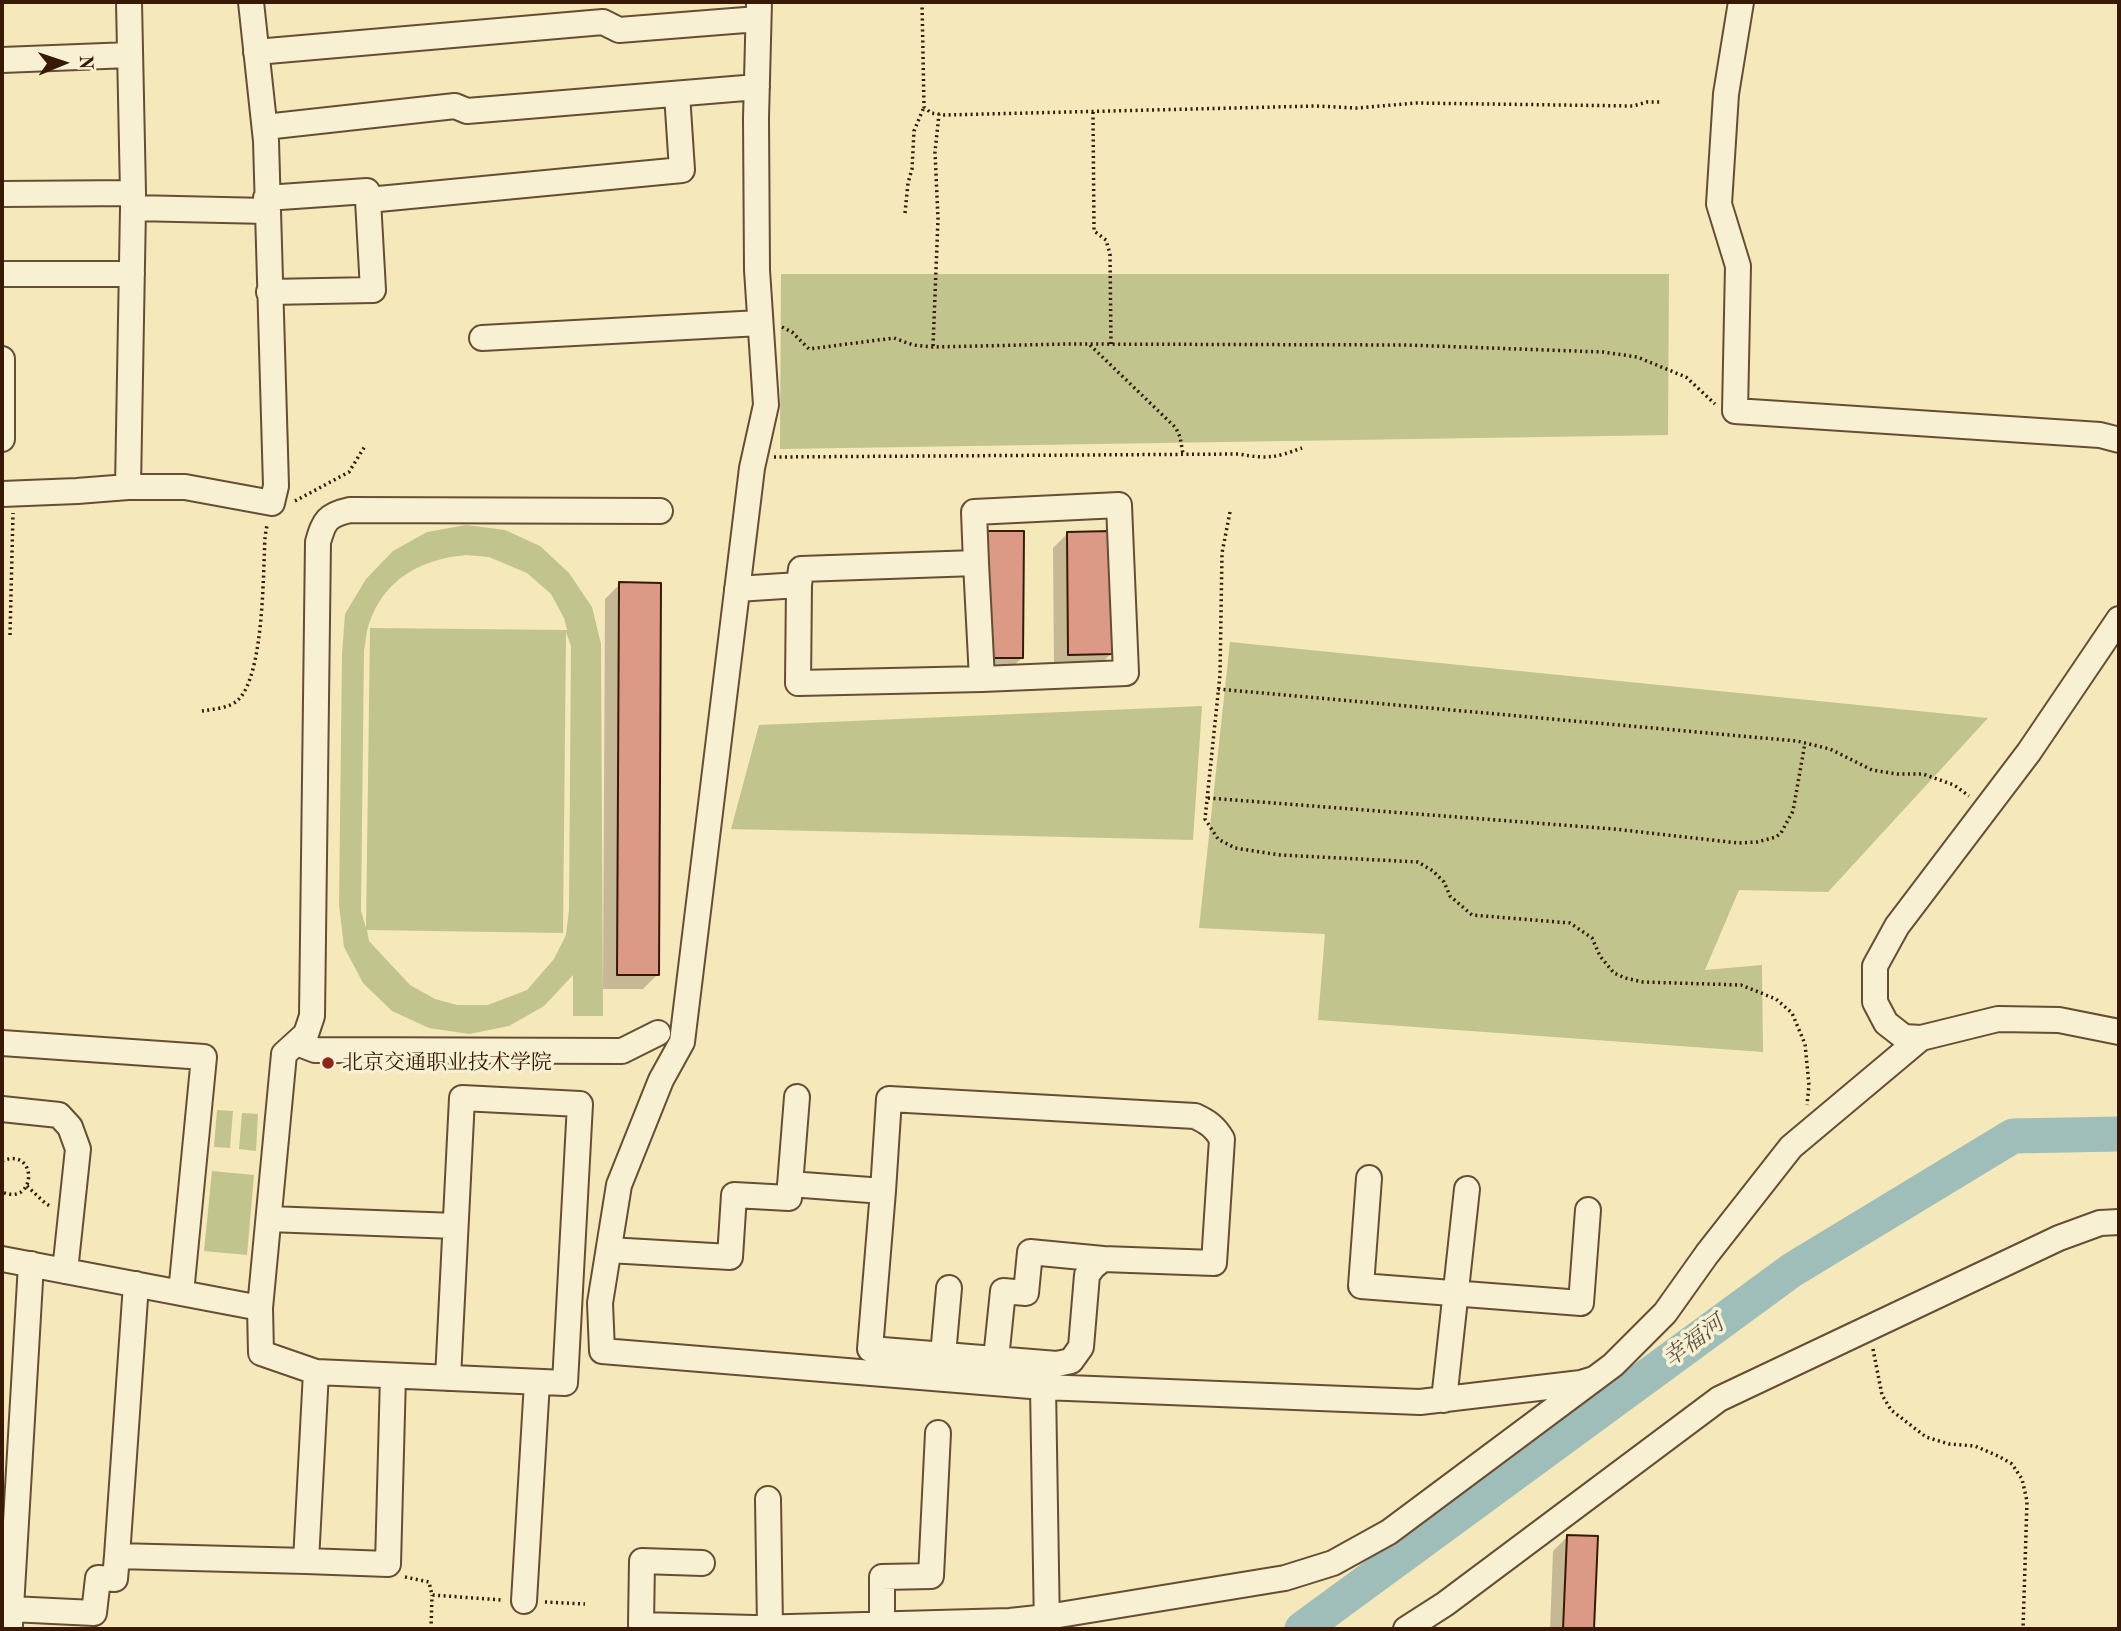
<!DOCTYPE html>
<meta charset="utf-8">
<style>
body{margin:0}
#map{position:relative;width:2121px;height:1631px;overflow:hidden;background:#f5e8ba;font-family:"Old Standard TT",serif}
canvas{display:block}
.frame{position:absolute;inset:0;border:4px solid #381906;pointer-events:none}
.north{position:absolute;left:28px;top:28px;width:70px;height:70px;-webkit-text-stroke:5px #f8f0d2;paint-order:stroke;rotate:88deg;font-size:19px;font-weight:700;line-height:28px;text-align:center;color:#381906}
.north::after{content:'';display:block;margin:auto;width:24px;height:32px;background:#381906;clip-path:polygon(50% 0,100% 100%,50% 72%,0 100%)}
</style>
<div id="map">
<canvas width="2121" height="1631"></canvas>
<div class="frame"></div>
<div class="north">N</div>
</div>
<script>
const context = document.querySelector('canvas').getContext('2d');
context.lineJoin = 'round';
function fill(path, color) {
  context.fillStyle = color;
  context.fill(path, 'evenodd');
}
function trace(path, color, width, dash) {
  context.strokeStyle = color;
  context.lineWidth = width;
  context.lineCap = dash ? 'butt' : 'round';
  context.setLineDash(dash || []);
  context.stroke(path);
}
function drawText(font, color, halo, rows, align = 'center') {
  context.font = font + ' "Old Standard TT","Noto Serif SC",serif';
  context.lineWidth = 7;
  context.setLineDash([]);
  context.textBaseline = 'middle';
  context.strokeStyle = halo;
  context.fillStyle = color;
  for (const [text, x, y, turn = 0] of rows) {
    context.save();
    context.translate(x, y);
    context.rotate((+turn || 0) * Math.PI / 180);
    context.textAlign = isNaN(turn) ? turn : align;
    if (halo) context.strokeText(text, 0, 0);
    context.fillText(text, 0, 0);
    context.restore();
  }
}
fill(new Path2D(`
 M781,274h888l-1,161 -888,14z
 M466,525l39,5 35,16 29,27 23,34 9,37 2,372h-30v-41l-29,31 -35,20 -40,8 -40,-6 -37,-17 -29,-28 -19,-36 -5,-42 3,-250 3,-41 21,-35 27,-28 34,-19zM466,555l23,2 38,16 24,21 13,24 3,12 -197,-2 -4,300 -5,-17 3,-260c2,-9 2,-19 5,-27 15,-45 52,-65 97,-69zM566,632l5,14 -2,264 -3,25 -12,24 -27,31 -39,15h-31l-22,-6 -25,-14 -41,-44 -2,-11 196,3z
 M1230,642l758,76 -160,174 -89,-2 -34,80 57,-5 1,87 -445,-32 7,-86 -126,-6z
 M1202,706l-9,134 -462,-11 28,-104z
 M217,1110l16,1 -3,37 -16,-1z
 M242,1113l16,1 -2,37 -17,-2z
 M212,1171l42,4 -7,80 -43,-4z`), '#c1c48c');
fill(new Path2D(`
 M986,533l36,125 -11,10h-36z
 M1067,534l44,120 -15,14 -42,1 -1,-121z
 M620,584l38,390 -15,15h-40l2,-390z
 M1567,1537l29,1 -3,91h-43l3,-78z`), '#0003');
trace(new Path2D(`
 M1302,1629l490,-359 221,-134 106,-2`), '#a0beb9', 35);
const building = new Path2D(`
 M985,531h39l-1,127h-38z
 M1111,531l2,123 -45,1 -1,-123z
 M619,582l42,1 -2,392h-42z
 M1567,1535l31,1 -4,93h-31z`);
fill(building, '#dc9a86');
trace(building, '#381906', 2);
const minor = new Path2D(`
 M129,2l4,191
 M759,2l-3,116 1,152 9,135 -14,63 -70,574 -21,38 -42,105 -19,118 2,48 441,36 377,15 161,-19 13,-4
 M1741,2l-15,92 -7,110 19,62 -3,145 365,24 19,5
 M256,52l347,-30 16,8 139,-11
 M2,60l128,-5
 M265,127l190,-21 12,5 290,-24
 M2,194l131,-1v15l135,3 -2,-70 -15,-139
 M266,198l101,-7 1,9 314,-30 -5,-76
 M2,274h130
 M269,292l104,-2 -5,-90
 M482,338l278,-15
 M2,359v80
 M128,487l5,-279
 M2,494l75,-3 51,-4h57l87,16 4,-17 -8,-275
 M976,563l-2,-51 145,-7 7,168 -144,6
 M737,589l62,-4 2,-16 175,-6 6,116 -184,4 1,-98
 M2119,619l-90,133 -132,174 -22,40v36l11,21 18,14 17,1 77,-19 61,1 60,12
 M2,1043l202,14 -23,236
 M297,1043l18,7 307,1 36,-18
 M2,1109l57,6 11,12 8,22 -13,122
 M1369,1178l-8,108 220,17 7,-93
 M790,1184l93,7 -13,158 187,15 14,-3 10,-14 6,-72 6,-8 10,-8 111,4 8,-124c-7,-12 -14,-17 -27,-23l-306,-17 -6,92
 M269,1219l186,7
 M609,1250l121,7 4,-62 55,3 8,-101
 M2,1259l258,49 1,45 55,19 249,11 15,-279 -118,-6 -14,280
 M136,1284l-19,272 189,5 10,-189
 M260,1308l24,-254 22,-20 6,-18 6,-474c6,-21 9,-27 32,-32l310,1
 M943,1355l6,-67
 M996,1359l7,-68 23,2 4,-41 73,7
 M1043,1387l4,242
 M1444,1400l23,-211
 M768,1499l2,128
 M306,1561l82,3 5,-188
 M702,1563l-60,-2 -1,64 113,3 256,-7 37,-4 238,-39 48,-15 56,-31 224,-167 52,-52 42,-59 84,-107 130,-109
 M524,1601l13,-219
 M11,1609l83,4 4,-35 17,1 2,-23
 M882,1624v-47l49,-1 7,-143
 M10,1625l21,-361
 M1406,1629l39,-25 274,-205 340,-161 41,-15 19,-1`);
trace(minor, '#674d33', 28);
trace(new Path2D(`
 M922,2l2,105 7,6 14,2 371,-9 41,2 59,-5 217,3 14,-4h13
 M1093,112l1,119 12,9 4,14 1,90
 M905,213l3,-30 4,-14 2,-38 10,-24
 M782,327l10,5 17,17 85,-11 19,7 20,2 133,-3 340,1 197,7 34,5 49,20 29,27
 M1090,345l86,83 4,9 3,17
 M933,346l5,-127 -3,-67 4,-38
 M774,457l465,-3c27,5 36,4 63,-6
 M295,501l54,-29 16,-26
 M1230,512l-8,41 -2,122 -15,144 13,20 17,9 45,7 138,7 15,9 11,11 6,14 22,19 98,8 22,15 8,18 14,17 11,5 18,4 98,3 35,14 16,14 13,31 4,41 -2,20
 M10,635l3,-122
 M1218,689l579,52 33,8 42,21 25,4h26l31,11 15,11
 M202,711c12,-2 28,-3 36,-11 26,-25 25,-126 27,-163l2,-12
 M1208,798l406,31 124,14 19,-1 19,-5 5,-4 12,-22 12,-68
 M2,1161c36,-15 35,46 0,31
 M27,1186l18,17 5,3
 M1873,1349l9,46 9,15 35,27 23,7 26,2 23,10 14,8 10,15 5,22 -4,128
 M405,1577l24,5 3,13 70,5
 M545,1602l40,2
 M431,1629l1,-34`), '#381906', 3.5, [2, 3.5]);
trace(minor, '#f8f0d2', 24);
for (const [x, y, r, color] of [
 [328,1063,7,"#8f2418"]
]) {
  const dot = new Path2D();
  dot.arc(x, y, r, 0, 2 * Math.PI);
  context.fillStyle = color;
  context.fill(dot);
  trace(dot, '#f8f0d2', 2.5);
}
drawText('21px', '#381906', '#f8f0d2', [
 ["北京交通职业技术学院",342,1063]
], 'left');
drawText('italic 23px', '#5c5345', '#f8f0d2', [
 ["幸福河",1694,1342,-36]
]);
</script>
